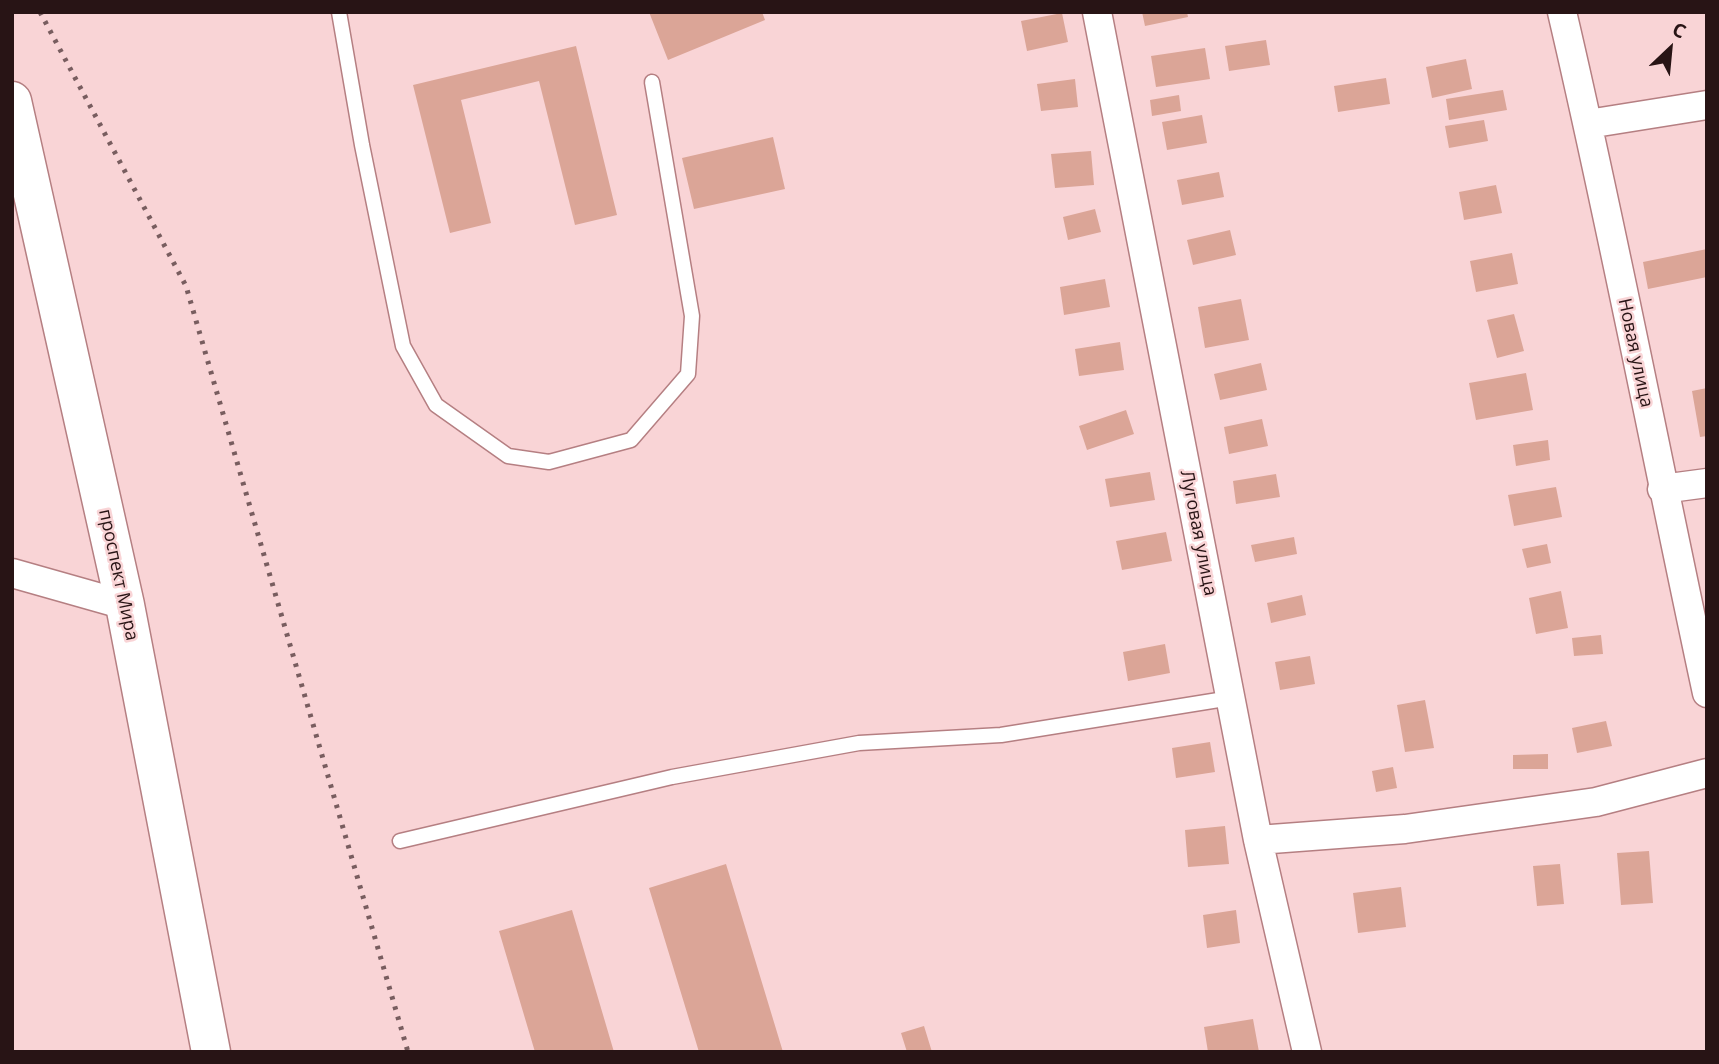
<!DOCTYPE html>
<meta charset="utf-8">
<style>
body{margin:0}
#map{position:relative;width:1719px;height:1064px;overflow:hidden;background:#f9d4d6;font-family:"Open Sans",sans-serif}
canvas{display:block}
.frame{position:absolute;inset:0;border:14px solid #281415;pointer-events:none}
.north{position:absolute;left:1635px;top:14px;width:70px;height:70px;-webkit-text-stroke:5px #f9d4d6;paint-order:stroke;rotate:26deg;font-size:19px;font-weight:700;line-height:28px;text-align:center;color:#281415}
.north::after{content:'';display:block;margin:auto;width:24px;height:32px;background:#281415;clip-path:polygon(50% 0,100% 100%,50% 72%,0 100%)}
</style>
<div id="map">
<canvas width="1719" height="1064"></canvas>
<div class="frame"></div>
<div class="north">С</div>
</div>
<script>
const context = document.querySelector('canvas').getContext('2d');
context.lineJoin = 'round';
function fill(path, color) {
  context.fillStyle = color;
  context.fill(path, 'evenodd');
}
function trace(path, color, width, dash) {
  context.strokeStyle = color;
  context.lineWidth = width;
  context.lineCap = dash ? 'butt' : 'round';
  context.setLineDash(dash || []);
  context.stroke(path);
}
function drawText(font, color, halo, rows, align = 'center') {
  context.font = font + ' "Open Sans",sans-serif';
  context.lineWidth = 5;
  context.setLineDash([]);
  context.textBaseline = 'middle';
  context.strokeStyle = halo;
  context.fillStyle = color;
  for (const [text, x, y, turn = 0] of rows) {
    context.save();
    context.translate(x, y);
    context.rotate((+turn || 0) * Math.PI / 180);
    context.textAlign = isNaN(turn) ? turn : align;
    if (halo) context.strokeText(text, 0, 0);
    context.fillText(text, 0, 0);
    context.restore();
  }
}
fill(new Path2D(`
 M649,12h113l3,8 -97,40z
 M1142,12h45l1,5 -43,9z
 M1062,13l6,29 -41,9 -6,-30z
 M1266,40l4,25 -41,6 -4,-25z
 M576,46l41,169 -42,10 -36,-144 -78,19 30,123 -41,10 -37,-148z
 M1205,48l5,31 -54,8 -5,-31z
 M1466,59l6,30 -40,9 -6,-31z
 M1386,78l4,26 -52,8 -4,-26z
 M1075,79l3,28 -37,4 -4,-27z
 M1503,90l4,20 -58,10 -3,-21z
 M1179,95l2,16 -29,5 -2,-16z
 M1202,115l5,28 -40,7 -5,-28z
 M1484,120l4,21 -39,7 -4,-22z
 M773,137l12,52 -91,20 -12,-51z
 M1091,151l3,34 -39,3 -4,-34z
 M1219,172l5,25 -42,8 -5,-25z
 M1496,185l6,28 -38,7 -5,-28z
 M1095,209l6,23 -33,8 -5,-23z
 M1230,230l6,25 -43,10 -6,-25z
 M1707,249v28l-59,12 -5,-27z
 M1512,253l6,31 -42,8 -6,-31z
 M1105,279l5,28 -46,8 -4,-28z
 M1241,299l8,41 -44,8 -7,-41z
 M1514,314l10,37 -27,7 -10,-38z
 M1120,342l4,28 -45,6 -4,-27z
 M1261,363l6,27 -47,10 -6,-26z
 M1526,373l7,37 -57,10 -7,-37z
 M1707,388v48l-7,1 -8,-46z
 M1126,410l8,24 -47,16 -8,-24z
 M1262,419l6,27 -39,8 -5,-27z
 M1548,440l2,20 -34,6 -3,-21z
 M1150,472l5,28 -45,7 -5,-28z
 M1276,474l4,23 -44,7 -3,-23z
 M1556,487l6,30 -48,9 -6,-31z
 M1166,532l6,29 -50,9 -6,-29z
 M1294,537l3,17 -42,8 -4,-17z
 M1547,544l4,19 -24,5 -5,-19z
 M1561,591l7,37 -32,6 -7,-36z
 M1302,595l4,20 -35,8 -4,-20z
 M1601,635l2,19 -29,2 -2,-18z
 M1165,644l5,29 -42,8 -5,-29z
 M1310,656l5,28 -35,6 -5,-28z
 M1425,700l9,48 -29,4 -8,-47z
 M1606,721l6,25 -35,7 -5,-25z
 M1210,742l5,30 -39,6 -4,-30z
 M1548,754v15h-35v-14z
 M1393,767l4,21 -21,4 -4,-21z
 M1225,826l4,38 -41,3 -3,-37z
 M1649,851l4,52 -32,2 -4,-52z
 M726,864l57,188h-84l-50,-164z
 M1560,864l4,40 -27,2 -4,-40z
 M1401,887l5,40 -48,6 -5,-40z
 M572,910l42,142h-79l-36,-121z
 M1236,910l4,33 -33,5 -4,-33z
 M1253,1019l6,33h-51l-4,-25z
 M924,1026l8,26h-25l-6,-19z`), '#dba597');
const service = new Path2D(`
 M339,12l23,133 41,201 33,59 72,51 41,6 82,-22 57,-66 4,-58 -40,-234
 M400,841l272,-64 187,-34 142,-8 230,-37`);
const minor = new Path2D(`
 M1097,12l161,828 49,212
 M1562,12c53,226 96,454 145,681
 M1588,124l119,-19
 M1662,489l45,-6
 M12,573l113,32
 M1258,840l147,-11 191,-27 111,-29`);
const secondary = new Path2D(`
 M12,101l113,504 86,447`);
trace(service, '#b57f82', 17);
trace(minor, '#b57f82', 31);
trace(secondary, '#b57f82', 41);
trace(service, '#fff', 14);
trace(minor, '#fff', 28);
trace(secondary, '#fff', 38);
trace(new Path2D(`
 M40,12l146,274 222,766`), '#785d5f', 5, [3.5, 7]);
drawText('18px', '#281415', '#f9d4d6', [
 ["Новая улица",1635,353,78],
 ["Луговая улица",1198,533,79],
 ["проспект Мира",118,575,78]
]);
</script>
